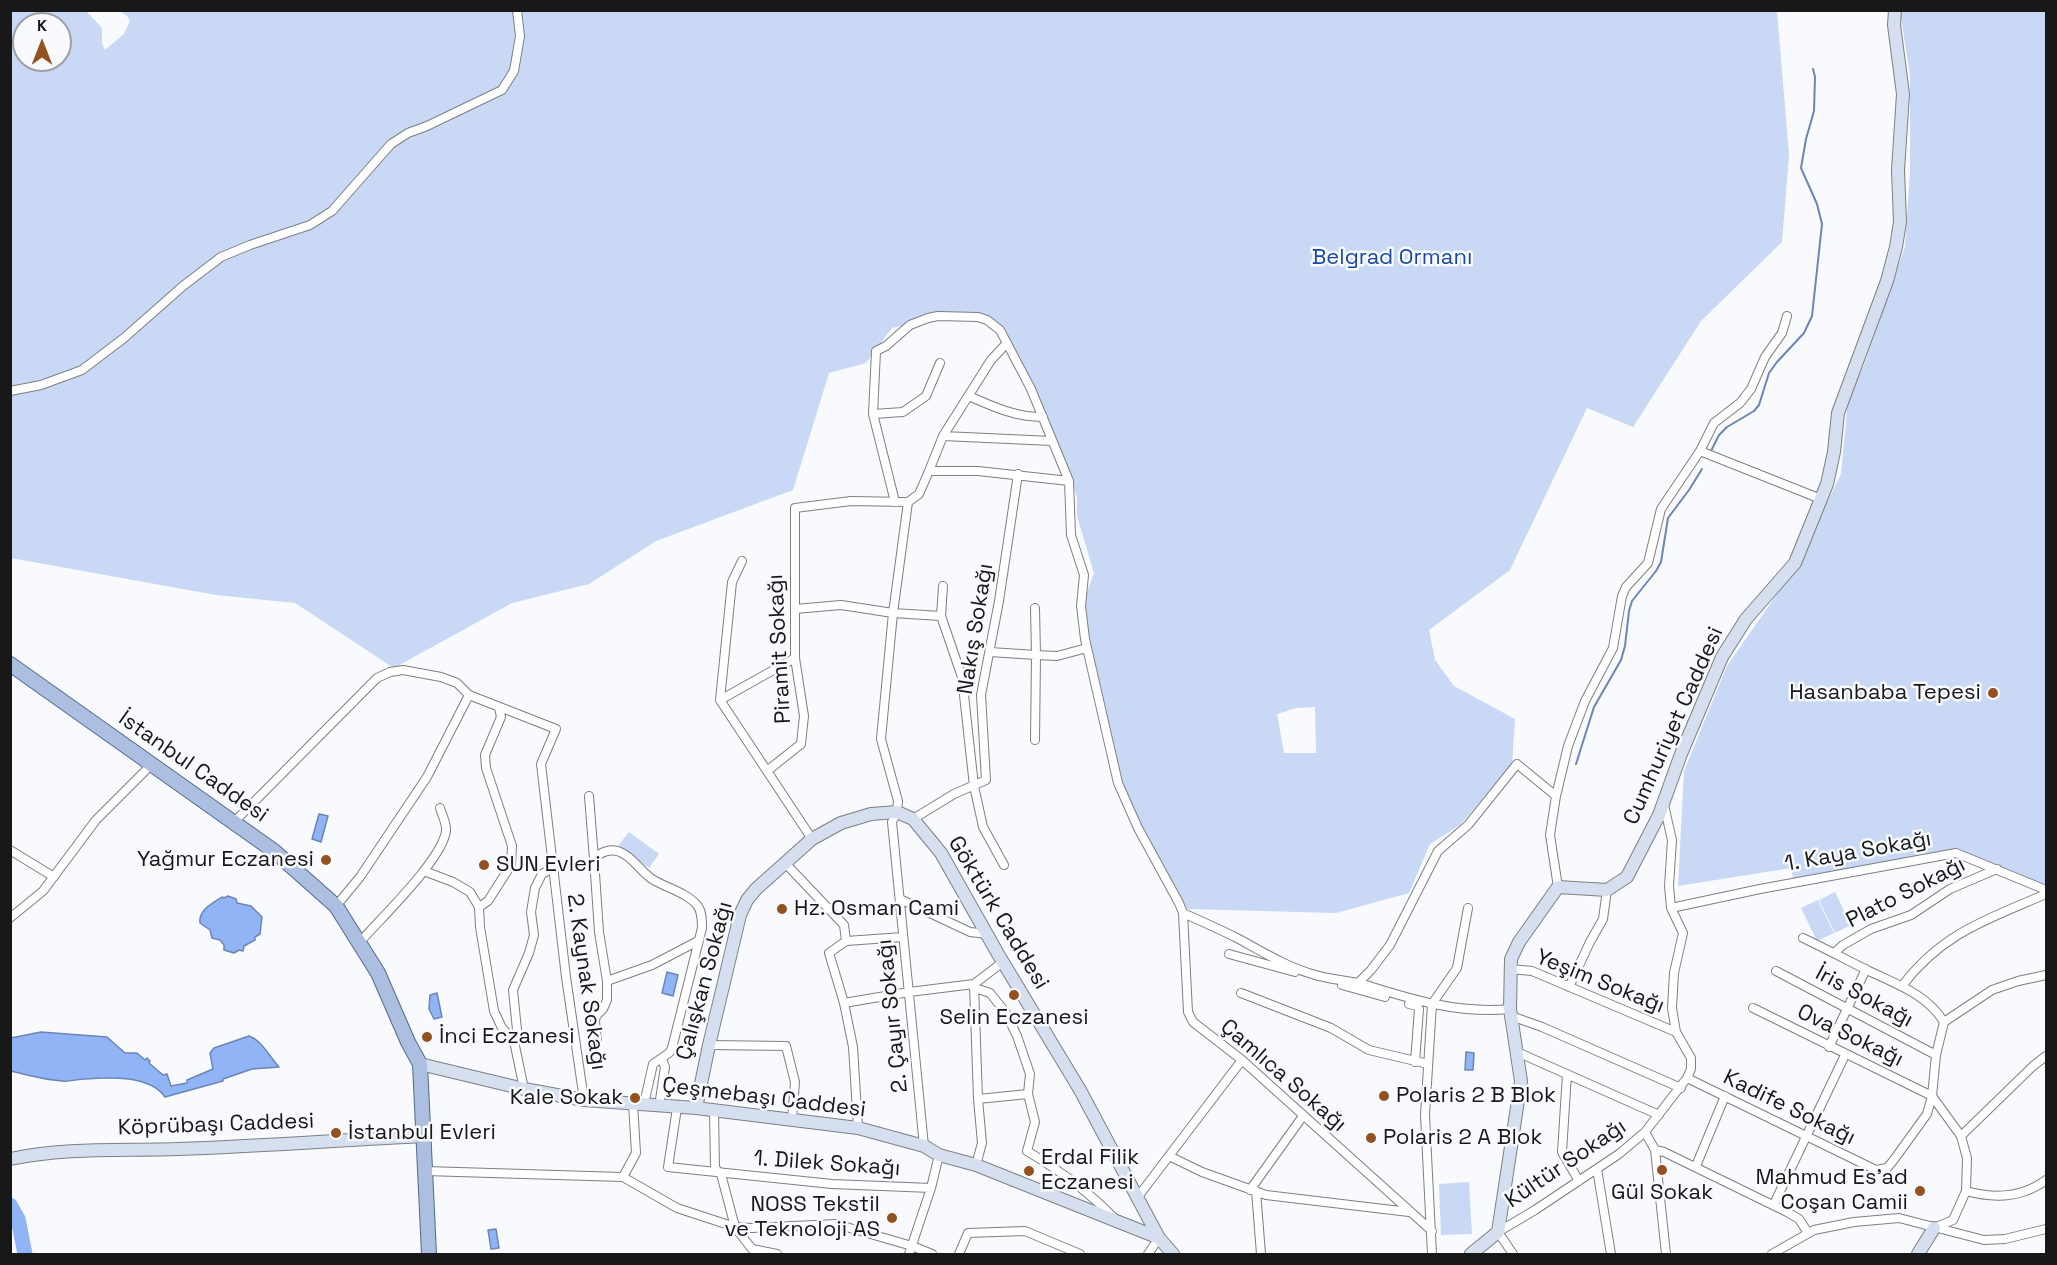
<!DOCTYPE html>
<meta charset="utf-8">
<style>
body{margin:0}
#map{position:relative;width:2057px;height:1265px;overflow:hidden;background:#f8fafd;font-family:"Space Grotesk",sans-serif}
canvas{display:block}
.frame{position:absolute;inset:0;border:12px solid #181819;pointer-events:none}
.north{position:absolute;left:12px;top:12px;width:60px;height:60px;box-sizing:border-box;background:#f8fafd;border:2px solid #9ea0a2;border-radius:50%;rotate:0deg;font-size:16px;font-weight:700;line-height:24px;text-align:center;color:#181819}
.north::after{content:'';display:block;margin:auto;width:21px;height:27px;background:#935021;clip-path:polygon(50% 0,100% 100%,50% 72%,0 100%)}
</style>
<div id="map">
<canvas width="2057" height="1265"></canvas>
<div class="frame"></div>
<div class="north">K</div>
</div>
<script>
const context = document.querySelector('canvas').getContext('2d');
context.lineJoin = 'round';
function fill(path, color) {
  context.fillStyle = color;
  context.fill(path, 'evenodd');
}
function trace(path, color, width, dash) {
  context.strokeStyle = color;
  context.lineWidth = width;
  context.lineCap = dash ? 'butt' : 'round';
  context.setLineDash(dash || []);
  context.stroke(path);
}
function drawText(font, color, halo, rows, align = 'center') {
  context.font = font + ' "Space Grotesk",sans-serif';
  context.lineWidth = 5;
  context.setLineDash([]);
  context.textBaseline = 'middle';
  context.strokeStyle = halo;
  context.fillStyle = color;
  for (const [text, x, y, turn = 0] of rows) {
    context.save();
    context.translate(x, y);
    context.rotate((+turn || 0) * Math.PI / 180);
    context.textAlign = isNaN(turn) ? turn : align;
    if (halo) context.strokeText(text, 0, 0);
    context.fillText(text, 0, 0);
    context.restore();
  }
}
fill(new Path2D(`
 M118,10l1659,1 12,144 -7,87 -81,79 -68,106 -46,-19 -77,162 -81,60 6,30 19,26 61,33 -3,45 -52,61 -30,19 -21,49 -73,20 -149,-4 -35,-54 -32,-76 -30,-120 -7,-56 11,-30 -17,-57v-20l-45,-103 -35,-62 -24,-13 -45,2 -36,8 -26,35 -37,10 -36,117 -137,51 -67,43 -77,19 -118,65 -99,-65 -79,-8 -205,-37 -1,-547h76l16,17v15l3,7 19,-16 6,-13 -3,-5zM24,24h36v36h-36zM1315,707l1,46h-32l-7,-39 19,-6z
 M1900,11h146v883l-78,-39 -174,28 -3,-15 -113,18 6,-115 43,-105 66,-95 48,-97 7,-74 16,-35 41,-118 5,-75v-96z
 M629,832l30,22 -10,14 -31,-22z
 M1835,892l16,33 -16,8 -16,-33z
 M1818,900l16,33 -17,8 -16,-33z
 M1469,1182l3,52 -31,1 -2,-51z`), '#c8d8f5');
const water = new Path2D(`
 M319,814l9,2 -7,26 -9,-3z
 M228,896l8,3 1,4 14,3 11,11 -2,17 -5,3v3l-11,6 -1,5 -4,-1 -5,3 -10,-3v-5l-4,-5 -8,-2 -2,-8 -10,-7c-2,-13 13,-20 22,-26l2,1z
 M667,972l11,3 -5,21 -11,-3z
 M437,993l5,24 -8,2 -5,-10 1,-14z
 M41,1032l66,5 18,16h12l8,7 2,-2 3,3 -1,2 14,12 4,-1 4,12 16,-3v-3l26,-11 -3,-16 4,-5 35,-12c12,4 21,21 30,31l-27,2 -29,10v2l-58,16c-15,-22 -56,-20 -80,-18 -8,0 -15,3 -23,2 -18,-1 -35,-6 -51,-10v-33z
 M1466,1052l8,1 -1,17h-8z
 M496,1229l3,19 -8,1 -3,-19z`);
fill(water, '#91b4f6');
trace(water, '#6d85b4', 1.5);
trace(new Path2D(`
 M1711,451l8,-16 8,-8 27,-16 5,-6 10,-32 8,-11 27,-29 8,-17 10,-92 -5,-20 -16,-36 5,-29 8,-28 1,-34 -2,-8
 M1576,764l18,-57 27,-47 4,-14 4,-35 3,-10 24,-30 5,-9 7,-44 21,-28 13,-21`), '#6d85b4', 2);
trace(new Path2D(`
 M10,1205l8,14 7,35`), '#91b4f6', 15);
const street = new Path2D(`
 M10,391l31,-6 41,-15 42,-32 59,-52 38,-29 29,-12 60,-20 22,-14 59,-67 17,-11 19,-7 75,-36 12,-19 6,-35 -3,-26
 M969,396c25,11 46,21 74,21
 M873,414l30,-2 23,-16 14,-33
 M943,436l109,5
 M1700,451l121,48
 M929,471l14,-35 48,-76 16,-17
 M895,502l-22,-88 3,-63 10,-5 24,-21 18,-7 10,-2 40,1 9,3 13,10 31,59 38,92 2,54 13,40 -3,31 4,33 33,144 20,45 41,75 4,10 5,99 5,10 49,38 190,171
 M908,502l-15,111 -12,126 17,62 -1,11 -5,10 32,324
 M908,502l11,-8 10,-23h49l91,10
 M943,586l-2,30 21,61 12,109 9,41 21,38
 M795,609l46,-4 52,8 48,3
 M990,652l46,3 -1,-47
 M720,700l92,139
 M720,700l12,-118 10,-21
 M720,700l75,-42
 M1035,740l1,-85 21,1 30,-8
 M767,771l34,-27 3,-28 -9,-58v-150l56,-7 57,1
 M589,796l5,63
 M1556,796l12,-50 17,-45 28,-53 9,-52 4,-9 22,-24 13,-54 39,-58 14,-28 26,-20 11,-14 14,-32 17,-24 5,-17
 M913,819l41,-25 32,-14 -5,-85 18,-94 19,-127
 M234,822l143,-144 13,-6 13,-2 38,7 16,6 12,12 87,34 -15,35 25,213 18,123
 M10,850l44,27
 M786,864l58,61 2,16
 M424,871l29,11 17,10 9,15 1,20 14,84 8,17 12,13
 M900,899l70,33 18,2
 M336,906l24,-29 67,-100 42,-82
 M479,907l9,-6 23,-36 1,-19 -26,-78 -1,-13 16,-38 -2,-9
 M1671,908l89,-19 196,-36 90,37
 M1183,913c18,8 36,16 54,25 24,13 48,28 75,36 17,6 36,6 54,11 47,15 94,29 144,24
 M10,918l33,-27 53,-71 56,-56
 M360,942c21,-24 82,-82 86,-111 1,-7 -4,-16 -6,-23
 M1834,953l9,-8 28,-16 40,-14 39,-26 47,-20
 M1229,954l66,18
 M1510,969l22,2 144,61
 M1776,971l160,84
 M607,981l45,-16 46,-24
 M1358,983l13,-13 19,-25 48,-94 30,-26 49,-61 39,32 -6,39 8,52
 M974,985l4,114 4,44 -6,22
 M1342,985l43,12
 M1902,986c40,-53 86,-67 144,-92
 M1569,987l21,-45 13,-23 4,-29
 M975,988l15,5 16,20 11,23 13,38 -2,20 7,28 -8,29c32,19 61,40 87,67
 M1241,993l90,35 38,22 59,14
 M844,1003l65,-11 65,-8 29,-22
 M1409,1004l8,2 2,3 -4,53
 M1753,1008l179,88 29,40 6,22 -1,33 -13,29 -19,8
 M1511,1016l31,11 139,61
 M1944,1022l48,-32 26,-9 28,-6
 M597,1042l-2,-21 1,-5 7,-7 4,-9v-19l-8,-49 -5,-73c6,-7 17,-11 26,-7 13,5 20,19 32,27 14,9 34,13 45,26 5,6 5,15 5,23l-30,120 -3,5 -16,11 -9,40
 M709,1045l77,1 9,36 -3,37
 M1829,1047l37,-78
 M1517,1052l142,63
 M1567,1074l-5,78 17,29
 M1687,1078l189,92 11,-2 6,-7 34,-47 5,-18 4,-41 8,-33c-18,-29 -49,-38 -79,-53 -20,-10 -41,-21 -62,-31
 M524,1089l-10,-48 3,-11 -4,-40 16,-37 5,-18 -3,-23 4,-24 7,-14 11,-6
 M978,1099l50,-5
 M659,1106l6,-39 -3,-8
 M677,1108l-9,59 164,17 99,4
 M714,1110l1,58 6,6 14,53 17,22 25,5
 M858,1128l-5,-81 -9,-44 -15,-50 17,-12 57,-4
 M1645,1132l10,18 11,104
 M1961,1136l72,-70 13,-10
 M1655,1150l9,2 123,60 12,7 9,14
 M1169,1156l33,16 64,23 143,17
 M1696,1166l29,-70
 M1597,1169l14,85
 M425,1171l198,6 54,31 58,19 16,1 85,-4 76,22 20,8
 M623,1177l13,-24 -3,-50
 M1250,1190l53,-74
 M1256,1191l5,63
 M1966,1191c29,8 56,7 80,-11
 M1137,1198l105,-138
 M1774,1204l71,-149
 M909,1254l22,-66 8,-33
 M959,1254l9,-21 57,-2 55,23
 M1148,1254l11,-16
 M1432,1254l-7,-139 7,-111 25,-36 11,-60
 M1513,1254l-15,-22 37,-22 84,-56 26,-22 42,-54 4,-9v-11l-15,-26 -4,-24 2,-35 9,-40 -12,-25 -2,-22 3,-46 -8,-35
 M1772,1254l42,-24 40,-8 45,-4 85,22 21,-1 41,-10`);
const secondary = new Path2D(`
 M420,1064l104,25 60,11 112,8 162,20 66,18 15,9 37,10 183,73
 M696,1108l13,-63 31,-130 7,-15 9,-11 56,-50 29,-16 30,-9 26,-2 16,7 28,34 57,101 82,136 79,148 14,16
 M10,1159c55,-12 113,-8 168,-10 82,-3 164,-9 246,-13
 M1471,1254l27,-22 23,-151 -11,-72 1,-50 8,-17 39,-55 49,3 20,-13 32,-62 22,-61 41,-97 24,-38 49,-56 32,-79 7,-32 4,-39 49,-132 9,-34 4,-25 -2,-52 5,-76 -9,-69 1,-15
 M1918,1254l16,-26`);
const primary = new Path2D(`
 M10,664l264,187 62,55 42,67 30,69 12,22 9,190`);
trace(street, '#7d7f81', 10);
trace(secondary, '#7d7f81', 14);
trace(primary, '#54698e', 16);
trace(street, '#fff', 8);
trace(secondary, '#d6dff0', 12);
trace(primary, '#acbfe1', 14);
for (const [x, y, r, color] of [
 [1993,693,6,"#935021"],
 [326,860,6,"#935021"],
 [484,865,6,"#935021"],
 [782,909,6,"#935021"],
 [1014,995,6,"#935021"],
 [427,1037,6,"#935021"],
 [1384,1096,6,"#935021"],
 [635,1098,6,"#935021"],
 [336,1133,6,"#935021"],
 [1371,1138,6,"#935021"],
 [1662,1170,6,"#935021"],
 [1029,1171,6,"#935021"],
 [1920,1191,6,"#935021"],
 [892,1218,6,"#935021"]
]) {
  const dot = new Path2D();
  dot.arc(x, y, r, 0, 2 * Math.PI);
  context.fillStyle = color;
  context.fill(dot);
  trace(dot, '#f8fafd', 2);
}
drawText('22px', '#1b48a5', '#f8fafd', [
 ["Belgrad Ormanı",1392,258]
]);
drawText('22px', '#181819', '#f8fafd', [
 ["Nakış Sokağı",976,629,-81],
 ["Piramit Sokağı",780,649,-93],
 ["Cumhuriyet Caddesi",1674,726,-66],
 ["İstanbul Caddesi",193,767,35],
 ["1. Kaya Sokağı",1858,852,-10],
 ["Plato Sokağı",1906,893,-27],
 ["Göktürk Caddesi",998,913,59],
 ["Çalışkan Sokağı",705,981,-75],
 ["2. Kaynak Sokağı",586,982,82],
 ["Yeşim Sokağı",1600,982,22],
 ["İris Sokağı",1864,997,28],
 ["2. Çayır Sokağı",893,1016,-96],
 ["Ova Sokağı",1850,1036,26],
 ["Çamlıca Sokağı",1283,1076,41],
 ["Çeşmebaşı Caddesi",764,1098,7],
 ["Kadife Sokağı",1789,1108,26],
 ["Köprübaşı Caddesi",216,1125,-2],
 ["1. Dilek Sokağı",827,1164,4],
 ["Kültür Sokağı",1566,1164,-34]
]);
drawText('22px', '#181819', '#f8fafd', [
 ["Hasanbaba Tepesi",1981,693,"right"],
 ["Yağmur Eczanesi",314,860,"right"],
 ["SUN Evleri",496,865],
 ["Hz. Osman Cami",794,909],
 ["Selin Eczanesi",1014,1018,"center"],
 ["İnci Eczanesi",439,1037],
 ["Polaris 2 B Blok",1396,1096],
 ["Kale Sokak",623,1098,"right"],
 ["İstanbul Evleri",348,1133],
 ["Polaris 2 A Blok",1383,1138],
 ["Erdal Filik",1041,1158],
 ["Eczanesi",1041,1183],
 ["Mahmud Es'ad",1908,1178,"right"],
 ["Coşan Camii",1908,1203,"right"],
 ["Gül Sokak",1662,1193,"center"],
 ["NOSS Tekstil",880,1205,"right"],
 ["ve Teknoloji AS",880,1230,"right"]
], 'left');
</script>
